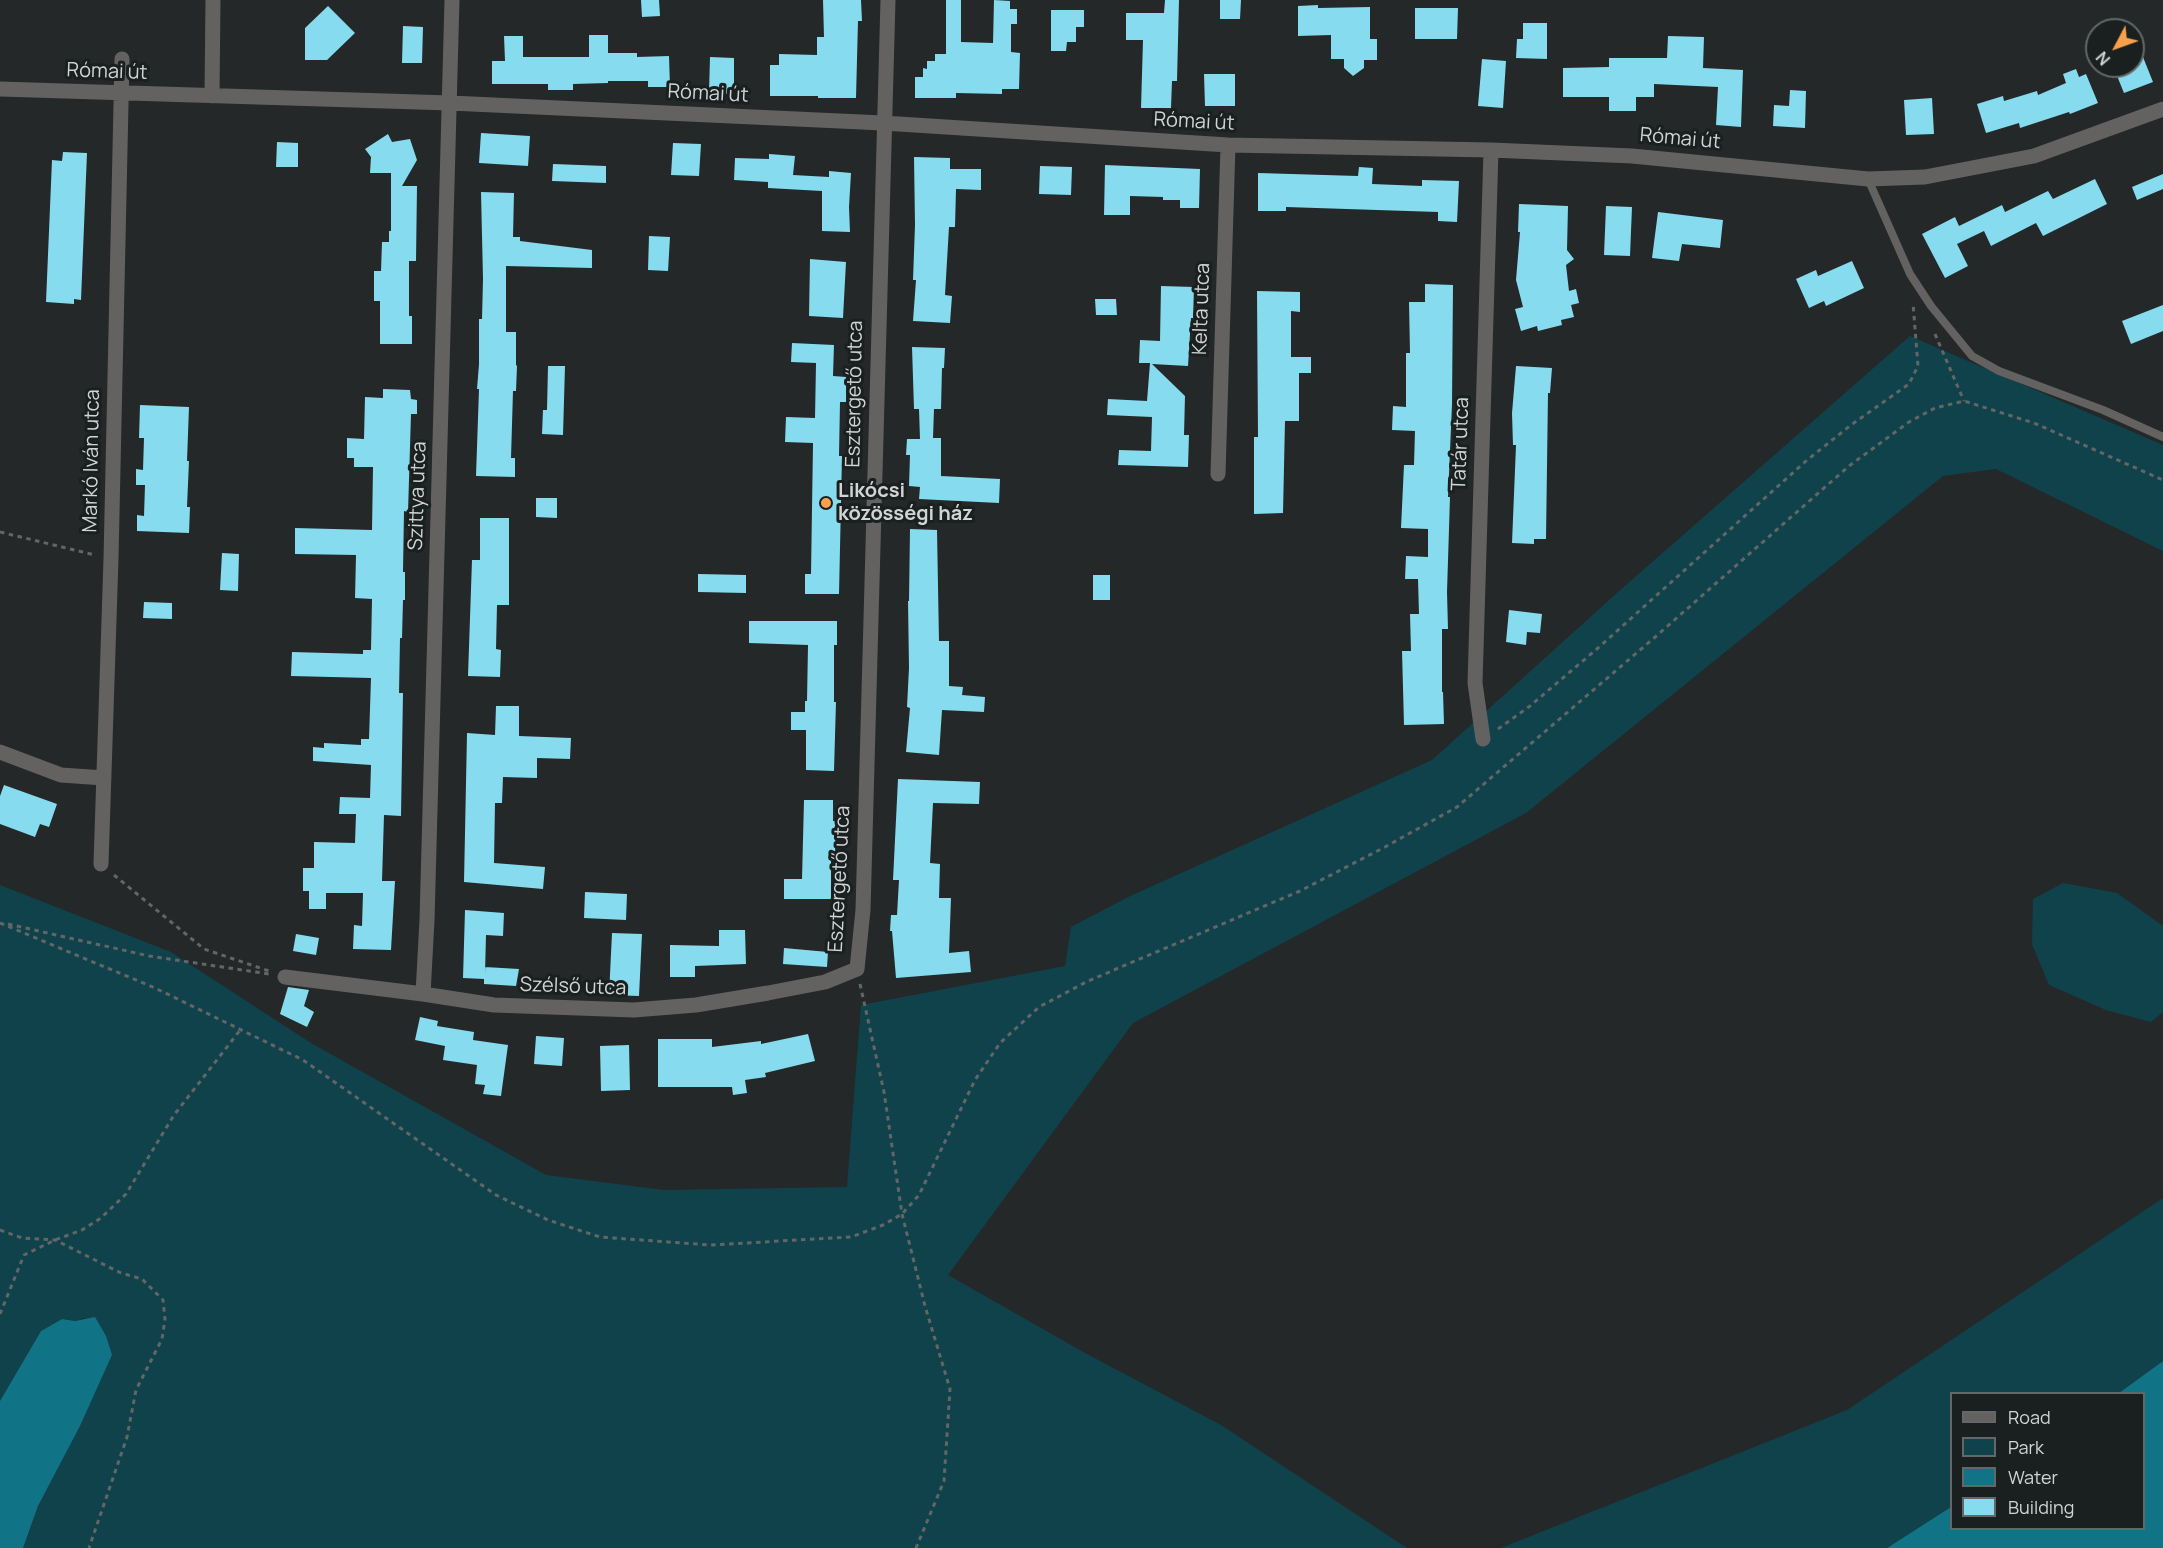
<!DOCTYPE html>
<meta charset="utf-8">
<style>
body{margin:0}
#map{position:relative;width:2163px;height:1548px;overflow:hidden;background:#242829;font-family:Manrope,sans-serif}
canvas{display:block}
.legend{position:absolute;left:1950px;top:1392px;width:195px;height:138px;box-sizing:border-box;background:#1a1f20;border:2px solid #636768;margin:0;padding:8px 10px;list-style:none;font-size:18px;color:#d1d3d4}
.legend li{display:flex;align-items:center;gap:12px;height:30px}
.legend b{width:30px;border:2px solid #636768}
.north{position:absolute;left:2085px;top:18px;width:60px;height:60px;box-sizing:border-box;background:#1a1f20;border:2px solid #636768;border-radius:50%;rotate:229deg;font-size:16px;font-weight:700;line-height:24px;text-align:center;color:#d1d3d4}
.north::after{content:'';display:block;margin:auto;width:21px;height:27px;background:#f9a04c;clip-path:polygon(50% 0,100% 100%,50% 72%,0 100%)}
</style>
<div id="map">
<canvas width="2163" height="1548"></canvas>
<ul class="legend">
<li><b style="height:8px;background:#636260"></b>Road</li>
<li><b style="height:16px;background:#10424b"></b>Park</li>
<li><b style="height:16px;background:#117486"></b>Water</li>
<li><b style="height:16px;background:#86dbee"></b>Building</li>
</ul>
<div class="north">N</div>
</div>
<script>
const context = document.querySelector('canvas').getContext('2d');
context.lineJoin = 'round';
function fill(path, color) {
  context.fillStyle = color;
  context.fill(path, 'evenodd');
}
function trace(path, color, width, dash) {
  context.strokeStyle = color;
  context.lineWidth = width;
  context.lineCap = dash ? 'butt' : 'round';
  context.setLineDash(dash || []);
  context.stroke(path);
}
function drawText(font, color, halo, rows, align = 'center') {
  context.font = font + ' Manrope,sans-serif';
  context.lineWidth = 6;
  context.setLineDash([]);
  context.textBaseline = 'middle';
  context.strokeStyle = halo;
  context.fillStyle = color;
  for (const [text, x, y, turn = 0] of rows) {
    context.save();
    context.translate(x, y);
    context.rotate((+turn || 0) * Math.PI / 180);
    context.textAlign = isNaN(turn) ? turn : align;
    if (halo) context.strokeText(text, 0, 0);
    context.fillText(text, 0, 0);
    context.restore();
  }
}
fill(new Path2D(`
 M1910,336l253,109v106l-167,-82 -53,7 -417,337 -393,210 -185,252 137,78 136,72 186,123h-1384l15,-42 42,-80 32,-71 -27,-37 -10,3 -13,-2 -21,12 -41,70v-516l171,67 140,91 235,132 118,15 183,-3 14,-182 204,-39 6,-39 57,-30 304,-137 186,-168z
 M2063,883l54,10 46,33v86l-12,10 -45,-12 -57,-25 -17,-41 1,-45z
 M2163,1198v163l-44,32 -167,1 -1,113 -64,41h-386l346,-138z`), '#10424b');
fill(new Path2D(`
 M95,1317l11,19 6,19 -32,71 -42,80 -15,42h-23v-147l41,-70 21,-12 13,2z
 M2163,1361v187h-276l64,-41 1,21h192v-134l-25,-1z`), '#117486');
fill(new Path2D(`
 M641,0h18l1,16 -18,1z
 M823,0h38l1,21h-4l-2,77h-38v-2h-48v-31h9v-11l38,1v-18h7z
 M946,0h15v42l32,1 1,-43 16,1v8h7v15h-6v28l9,1 -1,36h-17v5l-46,-1v5h-41v-21h8v-9l4,1v-8h8v-7h11z
 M1165,0h14l-2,81h-5l-1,27h-30l2,-68h-17v-27h38z
 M1220,0h21l-1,19h-20z
 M1318,5v3l52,-1v32h7v21h-13v8l-11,8 -9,-8v-9h-13v-24l-33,1v-30z
 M328,6l27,27 -28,27h-22v-32z
 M1415,8h43l-1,31h-42z
 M1051,10h33v17h-8v15h-9l-1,9h-15z
 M1523,23h24v36l-31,-1 1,-19h6z
 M403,26l20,1 -1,36h-20z
 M2133,32l20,50 -29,11 -11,-27h20z
 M589,35h19v18h29v4l32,-1 1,31h-22v-6h-40v2l-35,1v6h-25v-6h-56v-23h13l-1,-25h19v21h66z
 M1668,36l36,1 -1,31 40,2 -2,57 -25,-2 2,-38 -64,-3v13h-18v14h-27v-14h-46v-29l46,-1v-9h58z
 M710,57l24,1v36l-25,-1z
 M1482,59l24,2 -3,47 -25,-2z
 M2076,69l3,8 7,-3 12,29 -28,11 -1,-2 -49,16 -1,-5 -33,10 -9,-29 26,-8 1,5 33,-10 1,4 28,-12 -3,-9z
 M1204,74h31v32h-30z
 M1790,90l16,1 -1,37 -32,-2 1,-21 15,1z
 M1932,98l2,36 -28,1 -2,-35z
 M481,133l49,3 -2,30 -49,-3z
 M388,134l4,8 18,-3 7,21 -15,26h15l-1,75h-7v55h3v28h-32v-43h-6v-30h7l1,-29h7v-11h2v-58h-21l1,-16 -6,-8z
 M277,142l21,1v24h-22z
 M673,143l28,1 -2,32 -28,-1z
 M63,152l24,1 -6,147 -7,-1v5l-28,-2 6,-142 10,1z
 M769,154l26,2 -2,19 36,2v-6l22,2 -2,34 1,25 -28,-1v-40l-54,-3v-6l-34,-2 1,-22 34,1z
 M914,157l36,1v11h31v21l-25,-1 -1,38h-6l-4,68 7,1 -2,27 -37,-2 3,-41h-3l2,-55z
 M553,164l53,2v17l-54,-2z
 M1105,165l95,4 -1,39h-19v-8h-17v-3l-33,-1v19h-26z
 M1040,166l32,1 -1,28 -32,-1z
 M1359,167l14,1 -1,16 50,2v-6l37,1 -2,41 -19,-1v-9l-152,-5v4h-28v-38l100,3z
 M2163,174v15l-26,11 -5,-13z
 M2095,179l12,25 -64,32 -7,-13 -45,23 -7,-15 -27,13 11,22 -23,12 -23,-44 33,-17 4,9 43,-21 3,7 43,-21 5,8z
 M481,192l33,1 -1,44h7v4l72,9v18l-86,-2v66h10v33l1,1 -1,25h-3l-2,67h4v19l-39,-1 3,-87h-2l2,-25v-45h3l1,-40z
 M1519,204l49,2 -1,44 7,9 -8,6 3,26 7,-2 3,14 -8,2 3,12 -13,3 1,5 -24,6 -1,-5 -16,5 -6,-22 8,-2 -7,-27 4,-48h-2z
 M1606,206l26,1 -2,49 -26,-1z
 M1658,212l65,8 -3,28 -38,-4 -3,17 -27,-3z
 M649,236l21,1 -2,34 -20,-1z
 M810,259l36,3 -3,56 -34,-2z
 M1852,261l12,27 -38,18 -2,-5 -15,7 -13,-29 20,-9 2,6z
 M1425,284l28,1 -1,119 -4,93h2l-3,95 1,37h-6v63h1l1,32 -40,1 -2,-74h9l-1,-37h9l-1,-35h-13l1,-23 22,1v-28l-27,-1 3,-63h10l1,-34 -23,-1 1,-24 13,1v-54h4l-1,-51h16z
 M1161,286l33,1 -1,31h-2l-3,48 -36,-2 33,32 -1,39h5l-1,32 -70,-2 1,-15 32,1 1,-34 -45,-2 1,-16 39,2 3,-38h-11l1,-23 20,1z
 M1257,291l43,1v20l-9,-1v46h20v16h-12v48h-14l-2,92 -29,1v-77h4z
 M1095,299h21l1,16h-21z
 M2163,305v26l-32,13 -9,-23z
 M792,343l42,2 -1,31 13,1v25h-6l-1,54h3l-3,138h-34v-20h6l2,-131 -28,-1 1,-25 29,1 1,-55 -25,-1z
 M912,347l33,1 -1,20h-2l-1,41h-7l-1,29h8v38l59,3 -1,24 -80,-4 1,-12 -11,-1 1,-31h-4l1,-16h13l-1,-30h-5z
 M548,366h17l-2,69 -21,-1 1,-24h4z
 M1516,366l36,2 -2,25h-2l-2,146h-12v5l-22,-1 4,-98h-3l-1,-32z
 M383,389l27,1 1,9 6,1v14h-6l-3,98 -4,-1 -1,61h2v28h-2l-1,38h-2l-1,55h4l-2,123 -17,-1 -2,66h13l-4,69 -38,-1 1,-24 8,1 1,-33h-37v16h-17v-18h-6v-23h11v-26l41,1 1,-29h-17l1,-17 30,1 1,-33 -58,-4v-14l11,1v-5l37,2v-6h8l2,-61 -80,-2 1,-24 71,2v-4h8l1,-51 -17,-1 1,-43 -61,-1v-26l77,2 1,-63h-19v-9h-7v-20l17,1 1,-42 18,1z
 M140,405l49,2 -2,54h2l-2,46h3l-1,26 -52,-2v-16l7,1 1,-31h-9v-16l7,1 1,-32h-5z
 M536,498h21v20l-21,-1z
 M480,518h29v87h-12l-1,44 5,1 -1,27 -32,-1 4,-116h8z
 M910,529l27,1 2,111h10v45l14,1 -1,8 23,2 -1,15 -42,-2 -3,45 -33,-3 4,-44 -3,-1 2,-39 -1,-67h1z
 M222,553l17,1 -1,37 -18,-1z
 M698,574l48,1v18l-48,-1z
 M1093,575h17v25h-17z
 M144,602l28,1v16l-29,-1z
 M1509,610l33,4 -2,19 -13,-1 -1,13 -20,-3z
 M749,621h88v24h-3v57h2l-2,69 -28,-1v-40h-15v-18h14v-11h2l1,-56 -59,-2z
 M496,706h23v30l52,2 -1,21 -33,-1v20l-34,-1 -1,26h-7l-1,60 51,4 -2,22 -79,-7 3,-149 28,2z
 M898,779l82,3 -1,22 -46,-1 -3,60 10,1 -1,34h12l-2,55 20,-2 2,21 -75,6 -4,-47h-2l1,-16h6l2,-35h-6z
 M4,785l53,19 -8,23 -9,-3 -5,13 -35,-13v-28z
 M804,800h29v21h3l-1,34h-4v44h-47v-20h18z
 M585,892l42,2 -1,26 -42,-2z
 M465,910l39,3 -1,23 -17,-1 -1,39v-7l34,2 -3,17 -32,-2v-5l-21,-1z
 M719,930h26l1,34 -51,2v11h-25v-32l49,1z
 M612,933l30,1 -3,62 -30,-1z
 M296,934l23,4 -3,17 -23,-4z
 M784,948l44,4 -1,15 -44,-3z
 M288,987l21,3 -5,16 10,6 -7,15 -27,-13z
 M420,1017l18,4 -1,5 37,6 -1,8 35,5 -7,51 -18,-2 2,-9 -10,-1 2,-19 -34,-5 2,-14 -30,-6z
 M808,1034l7,27 -50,12 1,4 -21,3 2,13 -14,2 -1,-8h-74v-48h54v8l49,-6v3z
 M536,1036l28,2 -2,28 -28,-2z
 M629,1045l1,45 -29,1 -1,-45z`), '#86dbee');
trace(new Path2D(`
 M1935,334l29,67
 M0,532l95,23
 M1498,729l32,-23 68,-58 208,-187 45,-36 58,-41 9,-18 -5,-63
 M114,875l90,74 68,23
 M0,923l155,65 148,72 193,135 52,25 52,17 110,8 141,-8 32,-12 19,-11 17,-19 56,-115 25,-37 39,-36 49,-26 212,-90 85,-44 72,-40 197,-169 195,-172 60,-44 26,-14 29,-7 70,22 129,57
 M8,924l141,32 120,18
 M860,984l24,108 18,122 23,92 25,83 -6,92 -28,67
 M0,1230l22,8 33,2 66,33 21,6 21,21 2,19 -3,20 -26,51 -9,47 -38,111
 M0,1314l24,-59 31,-15 27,-10 19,-12 25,-24 48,-79 67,-86`), '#626667', 3, [4.5, 4.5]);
trace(new Path2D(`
 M1868,179l42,95 21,32 41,50 27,15 104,39 60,27`), '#636260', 8);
trace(new Path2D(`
 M0,89l450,14 433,20 345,22 263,5 141,6 236,23 57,-2 109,-21 129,-47
 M212,96l1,-96
 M1218,474l10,-329
 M1483,739l-8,-56 16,-533
 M0,752l61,23 43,3
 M101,864l10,-305 11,-500
 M285,977l138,17 71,11 140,5 62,-5 72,-12 57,-11 32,-13 6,-59 25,-910
 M423,994l4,-74 25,-920`), '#636260', 15);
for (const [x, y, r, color] of [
 [826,503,6,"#f9a04c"]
]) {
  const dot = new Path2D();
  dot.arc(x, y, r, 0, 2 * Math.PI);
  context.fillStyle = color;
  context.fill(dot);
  trace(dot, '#1a1f20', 2);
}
drawText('20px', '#d1d3d4', '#1a1f20', [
 ["Római út",107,72,2],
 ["Római út",708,94,3],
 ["Római út",1194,122,3],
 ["Római út",1680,139,5],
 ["Kelta utca",1202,309,-88],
 ["Esztergető utca",855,394,-89],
 ["Tatár utca",1461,444,-88],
 ["Markó Iván utca",92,461,-89],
 ["Szittya utca",418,496,-88],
 ["Esztergető utca",840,879,-87],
 ["Szélső utca",573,987,2]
]);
drawText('bold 20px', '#d1d3d4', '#1a1f20', [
 ["Likócsi",838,491],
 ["közösségi ház",838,514]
], 'left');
</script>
